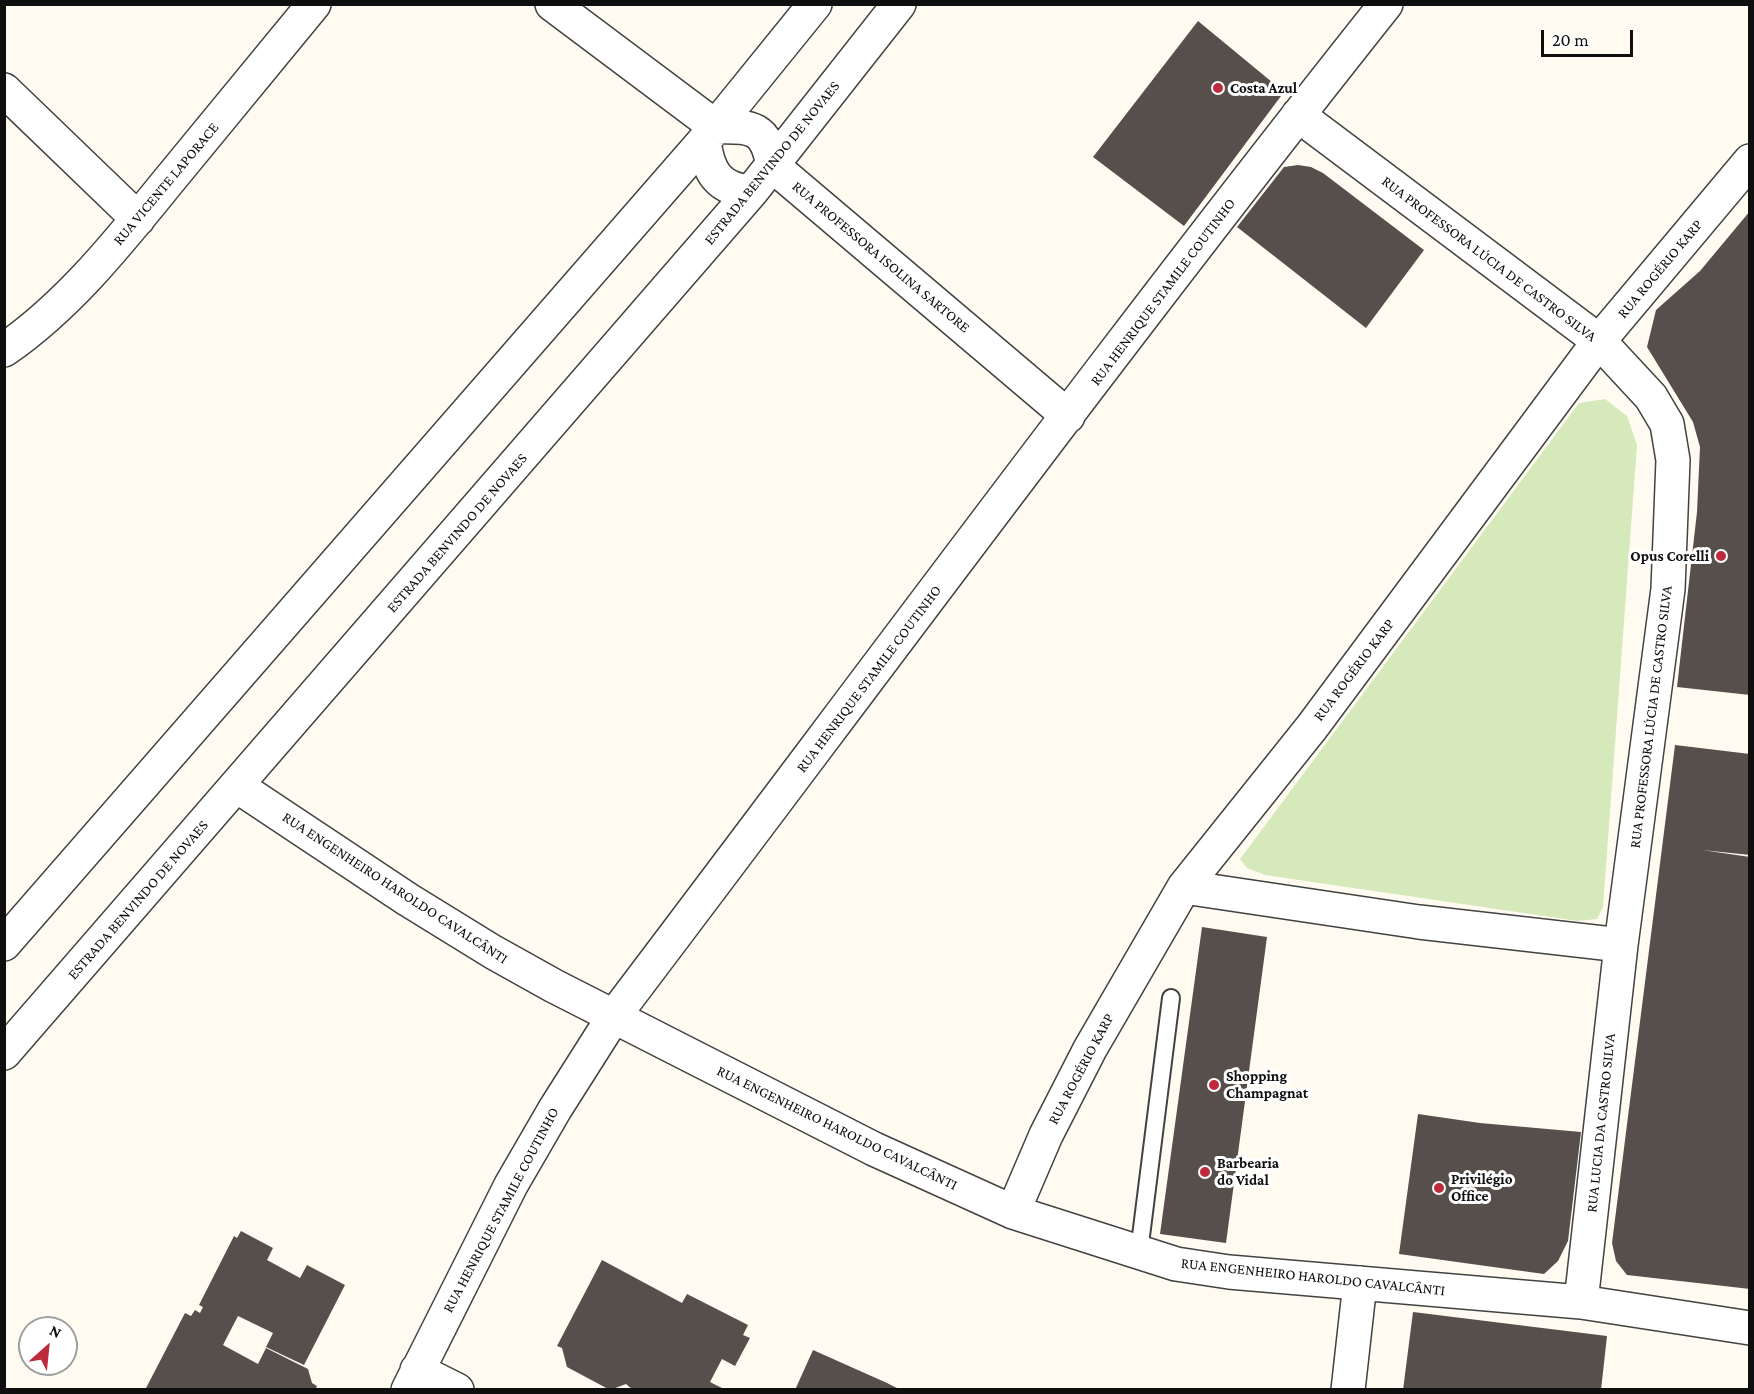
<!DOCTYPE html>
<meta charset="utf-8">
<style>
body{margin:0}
#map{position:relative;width:1754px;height:1394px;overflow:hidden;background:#fffbf1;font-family:"Crimson Pro",serif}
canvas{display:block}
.frame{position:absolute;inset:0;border:6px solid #0f0f0f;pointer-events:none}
.north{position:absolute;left:18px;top:1316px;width:60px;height:60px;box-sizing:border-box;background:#fff;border:2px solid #9f9f9f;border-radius:50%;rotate:27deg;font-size:16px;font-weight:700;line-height:24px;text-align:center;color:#0f0f0f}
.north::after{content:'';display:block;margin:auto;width:21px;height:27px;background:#bc2a3c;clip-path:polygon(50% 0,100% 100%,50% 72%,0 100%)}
.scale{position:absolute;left:1541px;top:30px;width:92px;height:27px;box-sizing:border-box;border:3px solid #0f0f0f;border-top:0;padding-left:8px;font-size:18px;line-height:21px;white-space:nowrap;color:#0f0f0f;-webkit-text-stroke:4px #fff;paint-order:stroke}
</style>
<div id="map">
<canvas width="1754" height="1394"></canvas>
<div class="frame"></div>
<div class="north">N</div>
<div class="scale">20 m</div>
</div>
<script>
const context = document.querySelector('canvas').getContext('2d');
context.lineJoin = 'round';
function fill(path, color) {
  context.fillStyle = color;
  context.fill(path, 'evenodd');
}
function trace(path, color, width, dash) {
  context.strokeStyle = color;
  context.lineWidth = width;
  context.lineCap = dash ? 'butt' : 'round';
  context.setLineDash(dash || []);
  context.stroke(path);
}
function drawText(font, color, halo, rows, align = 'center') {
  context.font = font + ' "Crimson Pro",serif';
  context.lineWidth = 6;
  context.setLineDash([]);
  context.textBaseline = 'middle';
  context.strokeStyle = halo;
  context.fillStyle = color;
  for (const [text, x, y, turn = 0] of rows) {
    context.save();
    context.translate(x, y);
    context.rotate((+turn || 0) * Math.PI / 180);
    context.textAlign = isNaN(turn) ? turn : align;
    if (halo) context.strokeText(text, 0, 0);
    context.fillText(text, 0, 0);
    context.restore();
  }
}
fill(new Path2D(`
 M1605,399l22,17 10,29 -34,462 -6,12 -19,2 -313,-46 -18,-7 -7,-9 339,-456z`), '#d6e9bb');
fill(new Path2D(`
 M1198,21l86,71 -100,134 -91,-69z
 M1298,165l13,2 12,6 101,77 -58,78 -129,-101 47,-60z
 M1750,211v484l-73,-8 20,-175 3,-65 -7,-25 -46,-75 9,-37 44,-39z
 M1675,745l75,9v101l-48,-5 48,7v432l-123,-14 -11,-14 -4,-18z
 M1202,927l65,10 -41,306 -66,-9z
 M1418,1114l62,9 101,9 -13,109 -10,20 -14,13 -145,-20z
 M241,1231l32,17 -6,12 33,18 7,-13 38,20 -41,80 -38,-18 7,-14 -35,-17 -15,29 35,19 8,-16 42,21 4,14 5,3 -2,4h-170l40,-77 6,3 4,-6 5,3 3,-6 -4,-2 35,-69 3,2z
 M602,1260l80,43 5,-9 61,31 -5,10 7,3 -15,28 -13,-7 -12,23 12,6v2h-89l-7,-6 -16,6 -43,-23 -5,-19 -5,-2z
 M1413,1312l194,24 -6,54h-198z
 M813,1350l74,33 14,7h-106z`), '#574f4b');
const lane = new Path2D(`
 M1139,1252l32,-254`);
const street = new Path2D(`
 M552,4l164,123c37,-1 50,0 57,39l295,250
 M4,90l134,129
 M704,141c4,31 14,48 47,51
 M4,350c64,-44 114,-107 162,-166 49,-60 98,-120 148,-180
 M237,786l170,113 86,53 61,34 320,163 139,63 163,52 53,8 352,30 169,26
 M1184,887l235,35 202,23 47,-356 5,-129 -6,-36 -16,-27 -52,-56 -301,-226
 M4,944l700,-803 111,-137
 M4,1053l747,-861 148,-188
 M1013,1212l33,-77 44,-86 94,-162 128,-160 287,-386 151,-180
 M1581,1302l40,-357
 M417,1370l40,20
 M408,1390l103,-205 44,-76 59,-93c256,-338 508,-680 772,-1012
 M1348,1390l12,-107`);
trace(lane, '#424242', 20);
trace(street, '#424242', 36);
trace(lane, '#fff', 16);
trace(street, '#fff', 33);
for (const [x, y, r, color] of [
 [1218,88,6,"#bc2a3c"],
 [1721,556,6,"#bc2a3c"],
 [1214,1085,6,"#bc2a3c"],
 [1205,1172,6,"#bc2a3c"],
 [1439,1188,6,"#bc2a3c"]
]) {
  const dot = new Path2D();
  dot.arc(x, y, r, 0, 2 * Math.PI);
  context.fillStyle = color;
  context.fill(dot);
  trace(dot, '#fff', 2);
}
drawText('bold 15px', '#0f0f0f', '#fff', [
 ["Costa Azul",1230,88],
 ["Opus Corelli",1709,556,"right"],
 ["Shopping",1226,1076],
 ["Champagnat",1226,1093],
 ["Barbearia",1217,1163],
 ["do Vidal",1217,1180],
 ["Privilégio",1451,1179],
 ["Office",1451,1196]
], 'left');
drawText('15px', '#0f0f0f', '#fff', [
 ["ESTRADA BENVINDO DE NOVAES",772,163,-51],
 ["RUA VICENTE LAPORACE",166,184,-50],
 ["RUA PROFESSORA ISOLINA SARTORE",881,257,40],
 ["RUA PROFESSORA LÚCIA DE CASTRO SILVA",1489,259,37],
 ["RUA ROGÉRIO KARP",1660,269,-50],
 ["RUA HENRIQUE STAMILE COUTINHO",1163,292,-53],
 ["ESTRADA BENVINDO DE NOVAES",457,533,-49],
 ["RUA ROGÉRIO KARP",1354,670,-53],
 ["RUA HENRIQUE STAMILE COUTINHO",869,679,-53],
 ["RUA PROFESSORA LÚCIA DE CASTRO SILVA",1651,717,-83],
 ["RUA ENGENHEIRO HAROLDO CAVALCÂNTI",395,888,33],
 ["ESTRADA BENVINDO DE NOVAES",138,900,-49],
 ["RUA ROGÉRIO KARP",1081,1069,-62],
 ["RUA LUCIA DA CASTRO SILVA",1601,1123,-84],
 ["RUA ENGENHEIRO HAROLDO CAVALCÂNTI",837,1128,26],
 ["RUA HENRIQUE STAMILE COUTINHO",501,1210,-62],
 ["RUA ENGENHEIRO HAROLDO CAVALCÂNTI",1313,1277,6]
]);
</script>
